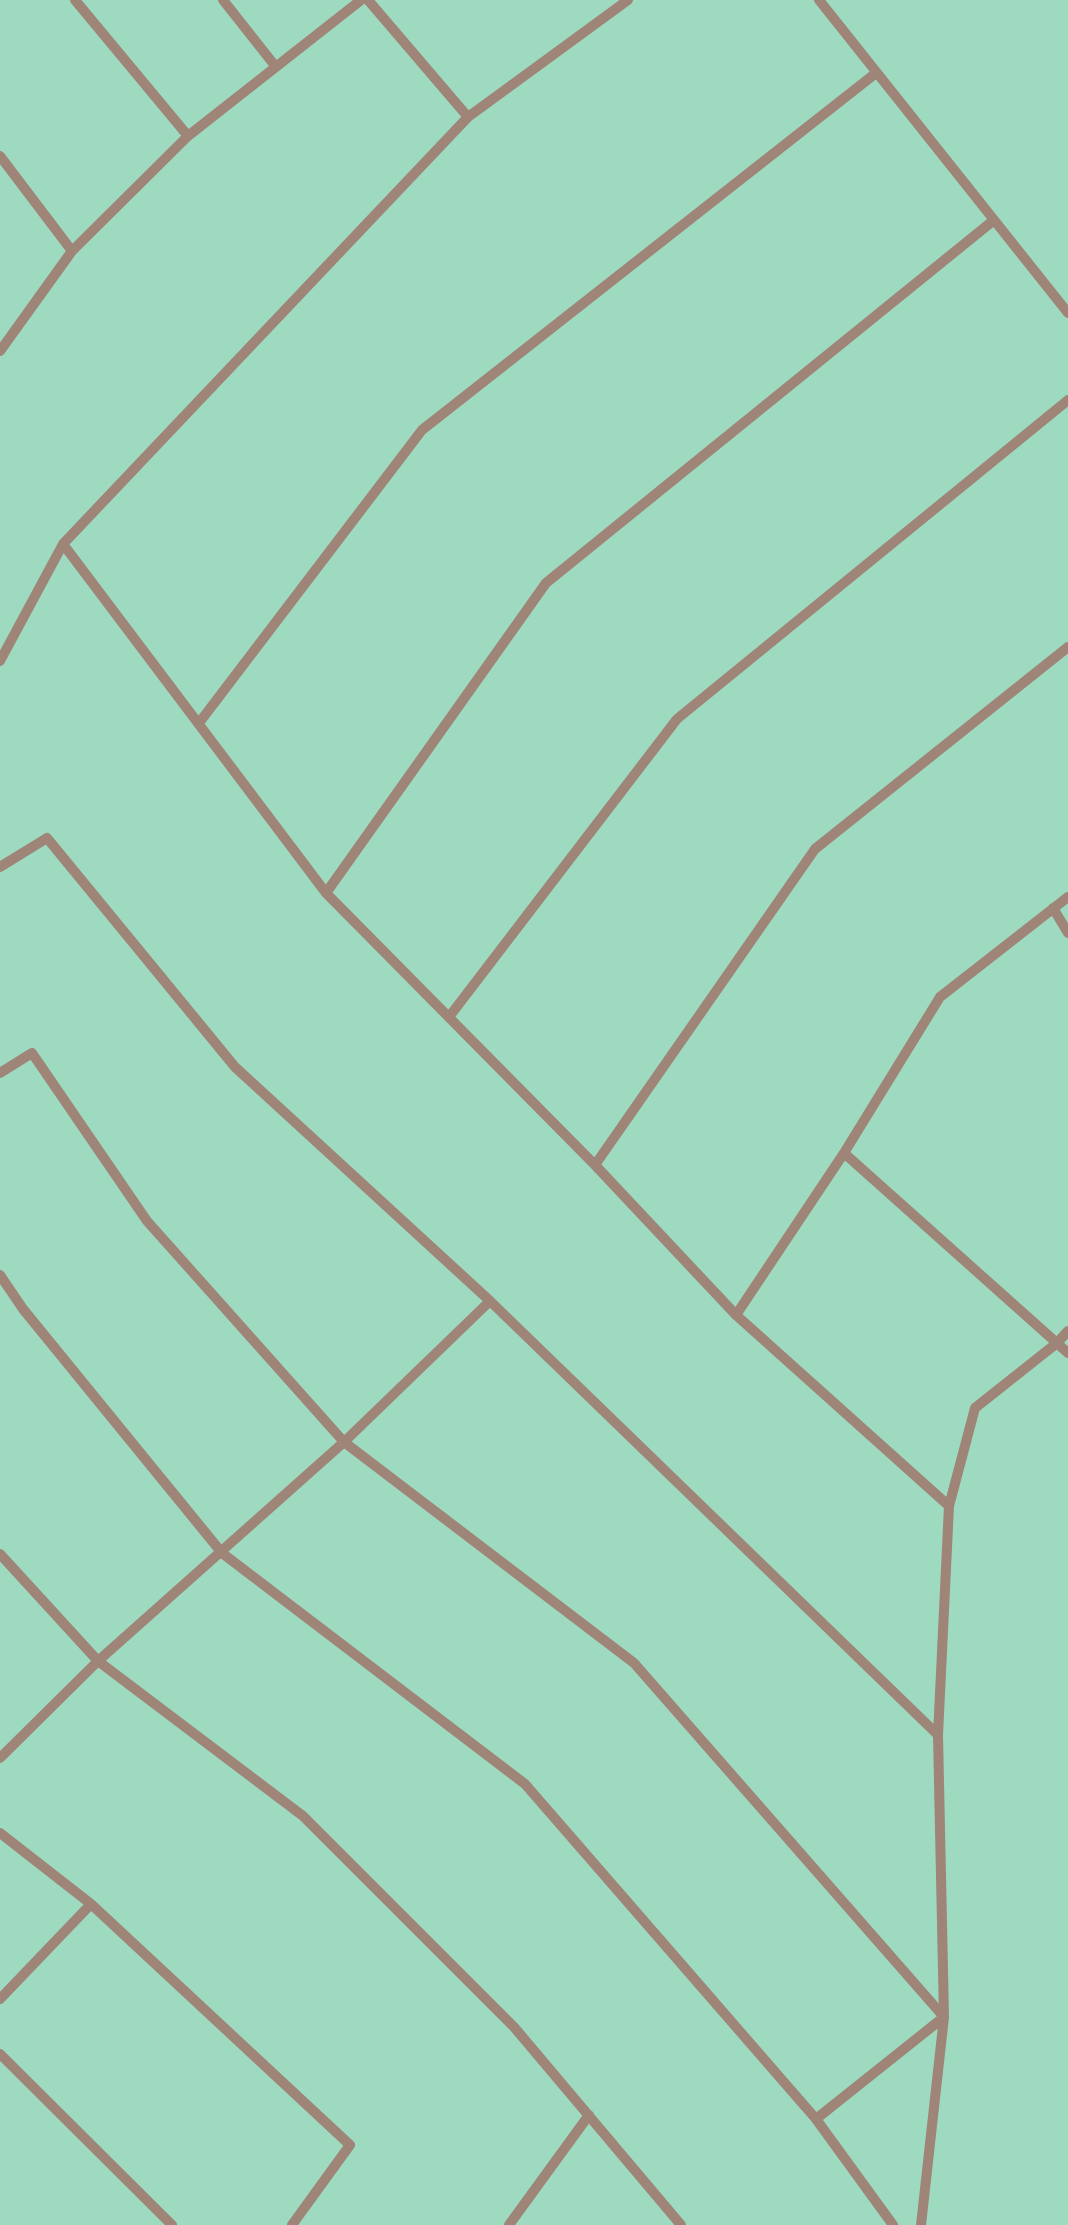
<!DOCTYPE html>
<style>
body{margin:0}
canvas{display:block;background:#9edac0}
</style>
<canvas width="1068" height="2225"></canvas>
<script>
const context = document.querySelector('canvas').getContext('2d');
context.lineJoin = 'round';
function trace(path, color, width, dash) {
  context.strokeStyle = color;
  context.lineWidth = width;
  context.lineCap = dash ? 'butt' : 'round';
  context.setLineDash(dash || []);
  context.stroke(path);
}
trace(new Path2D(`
 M75,0l113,136
 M223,0l53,67
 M368,0l100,117
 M819,0l249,313
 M0,156l72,95
 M0,351l72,-100 116,-115 173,-136
 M63,544l263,349 269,272 141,150 213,191
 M0,661l63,-117 405,-427 160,-117
 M199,723l223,-293 454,-357
 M0,867l47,-29 188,229 255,234 448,434
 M326,893l220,-310 448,-363
 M1053,908l15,25
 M449,1017l228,-298 391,-319
 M0,1073l32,-20 115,168 197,221 290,221 310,354
 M844,1153l224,200
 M595,1165l220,-316 253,-202
 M0,1275l23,34 199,244 303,231 291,335 77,106
 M736,1315l108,-162 96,-156 128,-100
 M0,1554l98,107 205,155 211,211 167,198
 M0,1758l98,-97 246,-219 146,-141
 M0,1833l91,71 259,241 -58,80
 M0,1999l91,-95
 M0,2054l172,171
 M816,2119l128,-102
 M509,2225l80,-110
 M921,2225l23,-208 -6,-282 11,-229 26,-98 82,-65 11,-12`), '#9f8478', 10);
</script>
